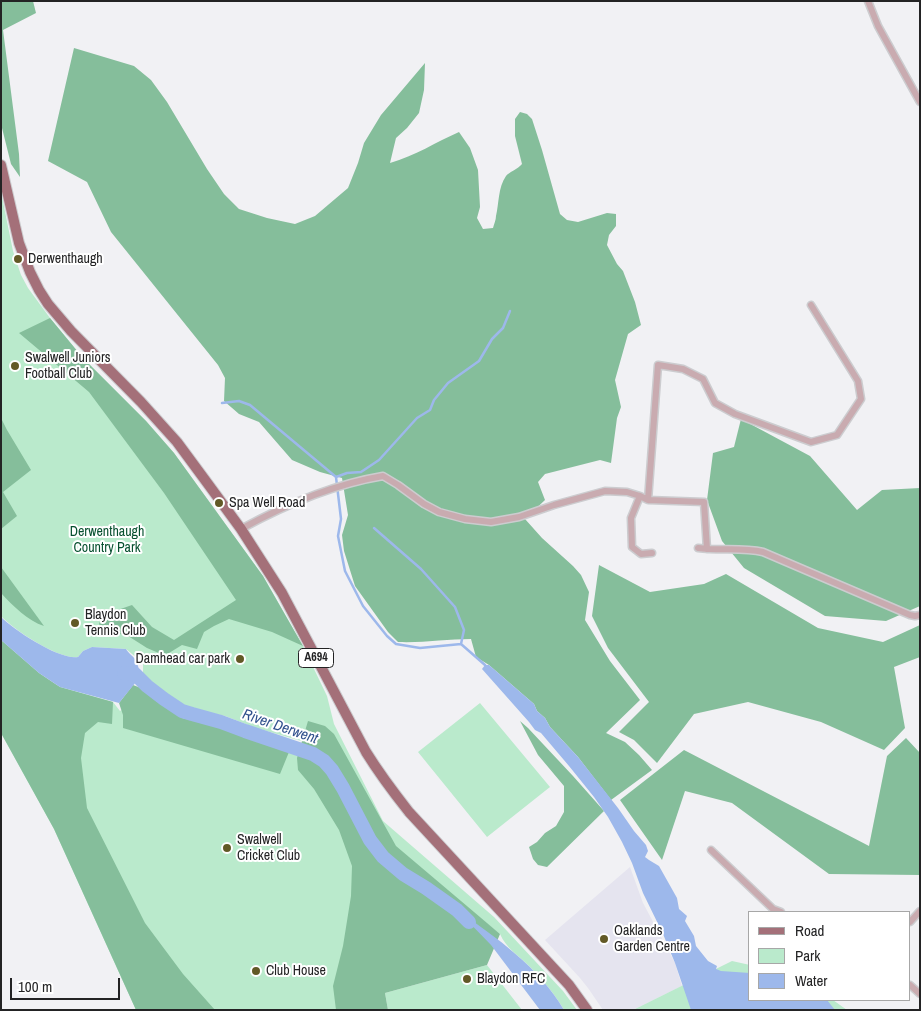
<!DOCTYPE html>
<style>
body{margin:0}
#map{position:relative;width:921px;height:1011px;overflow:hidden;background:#f1f1f4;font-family:"Archivo Narrow",sans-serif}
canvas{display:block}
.frame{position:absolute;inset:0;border:2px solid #232324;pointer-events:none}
.legend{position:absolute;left:748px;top:911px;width:162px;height:90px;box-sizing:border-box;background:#fff;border:1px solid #a7a7a7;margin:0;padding:6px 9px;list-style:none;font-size:15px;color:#232324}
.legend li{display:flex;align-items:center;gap:10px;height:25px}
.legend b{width:25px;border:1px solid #a7a7a7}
.scale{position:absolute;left:10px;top:978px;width:110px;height:22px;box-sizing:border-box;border:2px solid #232324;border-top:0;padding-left:6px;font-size:15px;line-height:18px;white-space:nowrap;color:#232324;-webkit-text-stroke:4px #fff;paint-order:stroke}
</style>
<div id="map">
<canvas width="921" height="1011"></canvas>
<div class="frame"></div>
<ul class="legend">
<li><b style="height:6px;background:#a47079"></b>Road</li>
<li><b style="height:14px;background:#baeacc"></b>Park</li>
<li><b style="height:14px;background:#9db8eb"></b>Water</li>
</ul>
<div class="scale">100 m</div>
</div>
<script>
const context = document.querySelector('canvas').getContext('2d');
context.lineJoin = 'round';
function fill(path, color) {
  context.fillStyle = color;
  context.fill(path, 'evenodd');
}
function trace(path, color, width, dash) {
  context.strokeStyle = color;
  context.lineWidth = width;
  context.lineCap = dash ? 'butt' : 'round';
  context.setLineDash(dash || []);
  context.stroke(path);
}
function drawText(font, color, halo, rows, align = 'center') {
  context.font = font + ' "Archivo Narrow",sans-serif';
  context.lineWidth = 4;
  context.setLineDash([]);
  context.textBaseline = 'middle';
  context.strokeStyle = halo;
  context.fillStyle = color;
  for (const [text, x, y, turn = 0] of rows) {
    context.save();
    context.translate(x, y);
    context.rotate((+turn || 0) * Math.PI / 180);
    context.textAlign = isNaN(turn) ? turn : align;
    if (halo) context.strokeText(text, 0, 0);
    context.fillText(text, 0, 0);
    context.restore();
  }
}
fill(new Path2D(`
 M630,867l13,36 32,60 7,23 -49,24h-30l-15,-22 -8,-10 -35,-38z`), '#e5e4ef');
fill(new Path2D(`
 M1,192l12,59 8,24 7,13 22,30 33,40 63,63 28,32 89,123 40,70 24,50 7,28 49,97 111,96 69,74 14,19h-13c-9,-16 -22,-31 -35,-44 -11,-11 -23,-18 -29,-32l-112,-88 -76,-102 -56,-16 -31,-12 -40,-9 -31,-18 -11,-8v-18l-17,-14 -34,-2 -9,4 -5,6c-19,3 -64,-27 -77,-41z
 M1,640l38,33 12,9 9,5 53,15 7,9 16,-10 46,17 30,7 40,13 50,19 51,56 3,197h-220l-82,-181 -53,-96z
 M480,703l70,84 -63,50 -69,-85z
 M732,961l18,4v35h83l14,10h-214z
 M487,965l35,45h-134l-3,-17z`), '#baeacc');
fill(new Path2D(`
 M1,1h32l3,12 -33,17 16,124 1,23 -9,-13 -10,-40z
 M74,48l60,18 17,14 16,22 40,67 17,25 15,15 28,9 28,6 20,-8 33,-28 10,-25 6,-20 17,-28 44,-52 -1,27 -5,23 -12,15 -11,10 -6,25c25,-7 46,-21 69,-31l11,16 8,22 2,37 -3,11 6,11 10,-1c1,-4 3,-8 3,-12 3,-12 2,-29 10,-40 3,-4 12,-7 16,-12l-7,-28v-17l5,-7 7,2 5,5 10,31 18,64 7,6 11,2 29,-9 9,1v12l-7,9 -2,10 10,19 6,7 12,31 6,23 -13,9 -13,46 6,27 -4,11 -6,45 -11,-3 -55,14 -7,8 7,18 -20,19 17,19 31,28 8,9 8,17 -4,28 25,41 30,39 -34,33 19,9 14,13 13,15 -41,30 -33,-43 -28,-30 -5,-9 -8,-7 -3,-7 -45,-39 -13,-8 -5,-18c-24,0 -48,4 -73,3l-10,-10 -33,-46 -11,-35 -2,-16 6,-20 -6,-37 -22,-6 -28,-12 -33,-38 -20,-8 -15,-13 1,-23 -7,-13 -107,-133 -24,-50 -39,-21z
 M50,318l33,40 63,63 28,32 89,123 40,70 -31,-14 -43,-13 -15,7 -10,6 -7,17 -15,-4 -13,8 -8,1 -14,-6 -22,-14 -23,1 -3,-12 10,-10 23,-8 20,22 22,13 62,-40 -72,-107 -75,-101 -70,-59z
 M1,418l6,12 24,40 -28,22 14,24 -16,13z
 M741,419l69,37 47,54 25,-20 38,-2v118l-34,15 -61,-5 -81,-48 -22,-27 -15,-41 6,-47 21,-6z
 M599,565l51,27 54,-8 22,-10 92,54 65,14 37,-17v32l-26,10 11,61 -21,22 -63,-28 -73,-20 -54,12 -37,49 -23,-23 -15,-8 30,-30 -41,-54 -16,-32z
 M1,567l43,59c-16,-5 -31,-20 -43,-33z
 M1,640l38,33 21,14 53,15 -1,22 -14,-2 -13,11 -4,25 6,50 58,115 38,51 32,36h-79l-82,-181 -53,-96z
 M133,685l8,3 14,12 27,18 30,7 40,13 37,14 -9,22 -157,-46v-13l-4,-12z
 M308,721l17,5 9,8 62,112 104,88 -13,31 -102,28 3,17h-52l-3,-24 10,-40 8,-50 1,-30 -13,-36 -25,-41 -16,-19 -1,-12z
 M520,721l8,7 45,48 31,35 -57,56 -9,-2 -5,-6 -4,-12 8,-5 8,-9 11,-7 8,-14v-26l-26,-31z
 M906,738l14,15v122l-91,-1 -97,-71 -47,-12 -23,69 -42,-60 64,-50 185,96 18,-90z`), '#85be9b');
fill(new Path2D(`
 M1,617c13,13 58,43 77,40l5,-6 9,-4 34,2c3,5 6,6 9,10 4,7 5,15 6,23h-5l-17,21 -59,-16 -21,-14 -38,-33z
 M485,665h4l45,39 3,7 8,7 5,9 28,30 40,51 16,23 12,14 2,6 -3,6 4,3 10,6 18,32 2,11 8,7 -2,5 9,15 2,10 12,15 9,5 -1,3 5,2 29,2v27h77l8,10h-144l-16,-47 -12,-29 -20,-41 -11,-30 -10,-21 -14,-25 -14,-20 -25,-31 -28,-33 -6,-3 -6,-8 -47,-53z
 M457,910c40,28 82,57 107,100h-24l-49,-65z`), '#9db8eb');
trace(new Path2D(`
 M222,403l17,-2 11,4 86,72 5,42 -3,17 7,35 18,35 24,30 9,8 24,4 41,-4 24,21
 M336,477l11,-4 14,-1 18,-12 38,-42 13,-8 4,-10 14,-17 31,-22 13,-22 11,-11 7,-17
 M374,528l47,41 34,38 9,23 -3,14`), '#9db8eb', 2.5);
trace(new Path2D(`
 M124,673l11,1 12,12 17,13 18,12 10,3 29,8 24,9 68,23 11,7 8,9 11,18 27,52 13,17 20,17 23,14 31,22 12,12`), '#9db8eb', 14);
const street = new Path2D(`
 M868,1l10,25 42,76
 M640,496l8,4 10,-135 25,4 20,10 12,24 20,11 76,28 26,-7 24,-36 -3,-18 -47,-76
 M648,500l56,2 3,47
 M241,529c42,-23 94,-45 142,-53l15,9 26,19 15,8 26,7 26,3 28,-5 35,-12 51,-14 22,1 13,4 -9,22 1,29 9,7 11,-1
 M698,548c22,3 44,-1 65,4l147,63 5,1 5,-1
 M711,850l62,59 8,3
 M910,922l10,-11
 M910,985l10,9`);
const primary = new Path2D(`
 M1,165l18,78 11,29 9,18 9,14 23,27 70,71 36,40 31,42 33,45 41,64 84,159c13,21 28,41 43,60l160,173 18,25`);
trace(street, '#cccccf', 9);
trace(primary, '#cccccf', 12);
trace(street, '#c9abb0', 6);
trace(primary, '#a47079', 10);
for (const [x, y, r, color] of [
 [18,259,5,"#625926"],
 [15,366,5,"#625926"],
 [219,503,5,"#625926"],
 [75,623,5,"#625926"],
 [240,659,5,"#625926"],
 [227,848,5,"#625926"],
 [604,939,5,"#625926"],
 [256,971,5,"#625926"],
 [467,979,5,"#625926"]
]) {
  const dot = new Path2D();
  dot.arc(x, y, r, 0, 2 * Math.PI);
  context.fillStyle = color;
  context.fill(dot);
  trace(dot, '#fff', 2);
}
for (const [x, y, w] of [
 [316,658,35]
]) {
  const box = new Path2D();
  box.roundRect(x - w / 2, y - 9.5, w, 19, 4);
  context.fillStyle = '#fff';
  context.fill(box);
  trace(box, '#232324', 1);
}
drawText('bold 12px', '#232324', null, [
 ["A694",316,658]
]);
drawText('14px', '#232324', '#fff', [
 ["Derwenthaugh",28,259],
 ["Swalwell Juniors",25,358],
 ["Football Club",25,374],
 ["Spa Well Road",229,503],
 ["Blaydon",85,615],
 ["Tennis Club",85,631],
 ["Damhead car park",230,659,"right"],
 ["Swalwell",237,840],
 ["Cricket Club",237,856],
 ["Oaklands",614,931],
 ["Garden Centre",614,947],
 ["Club House",266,971],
 ["Blaydon RFC",477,979]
], 'left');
drawText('14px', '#07502f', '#fff', [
 ["Derwenthaugh",107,532],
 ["Country Park",107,548]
]);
drawText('italic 15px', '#30508d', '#fff', [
 ["River Derwent",280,727,19]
]);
</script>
